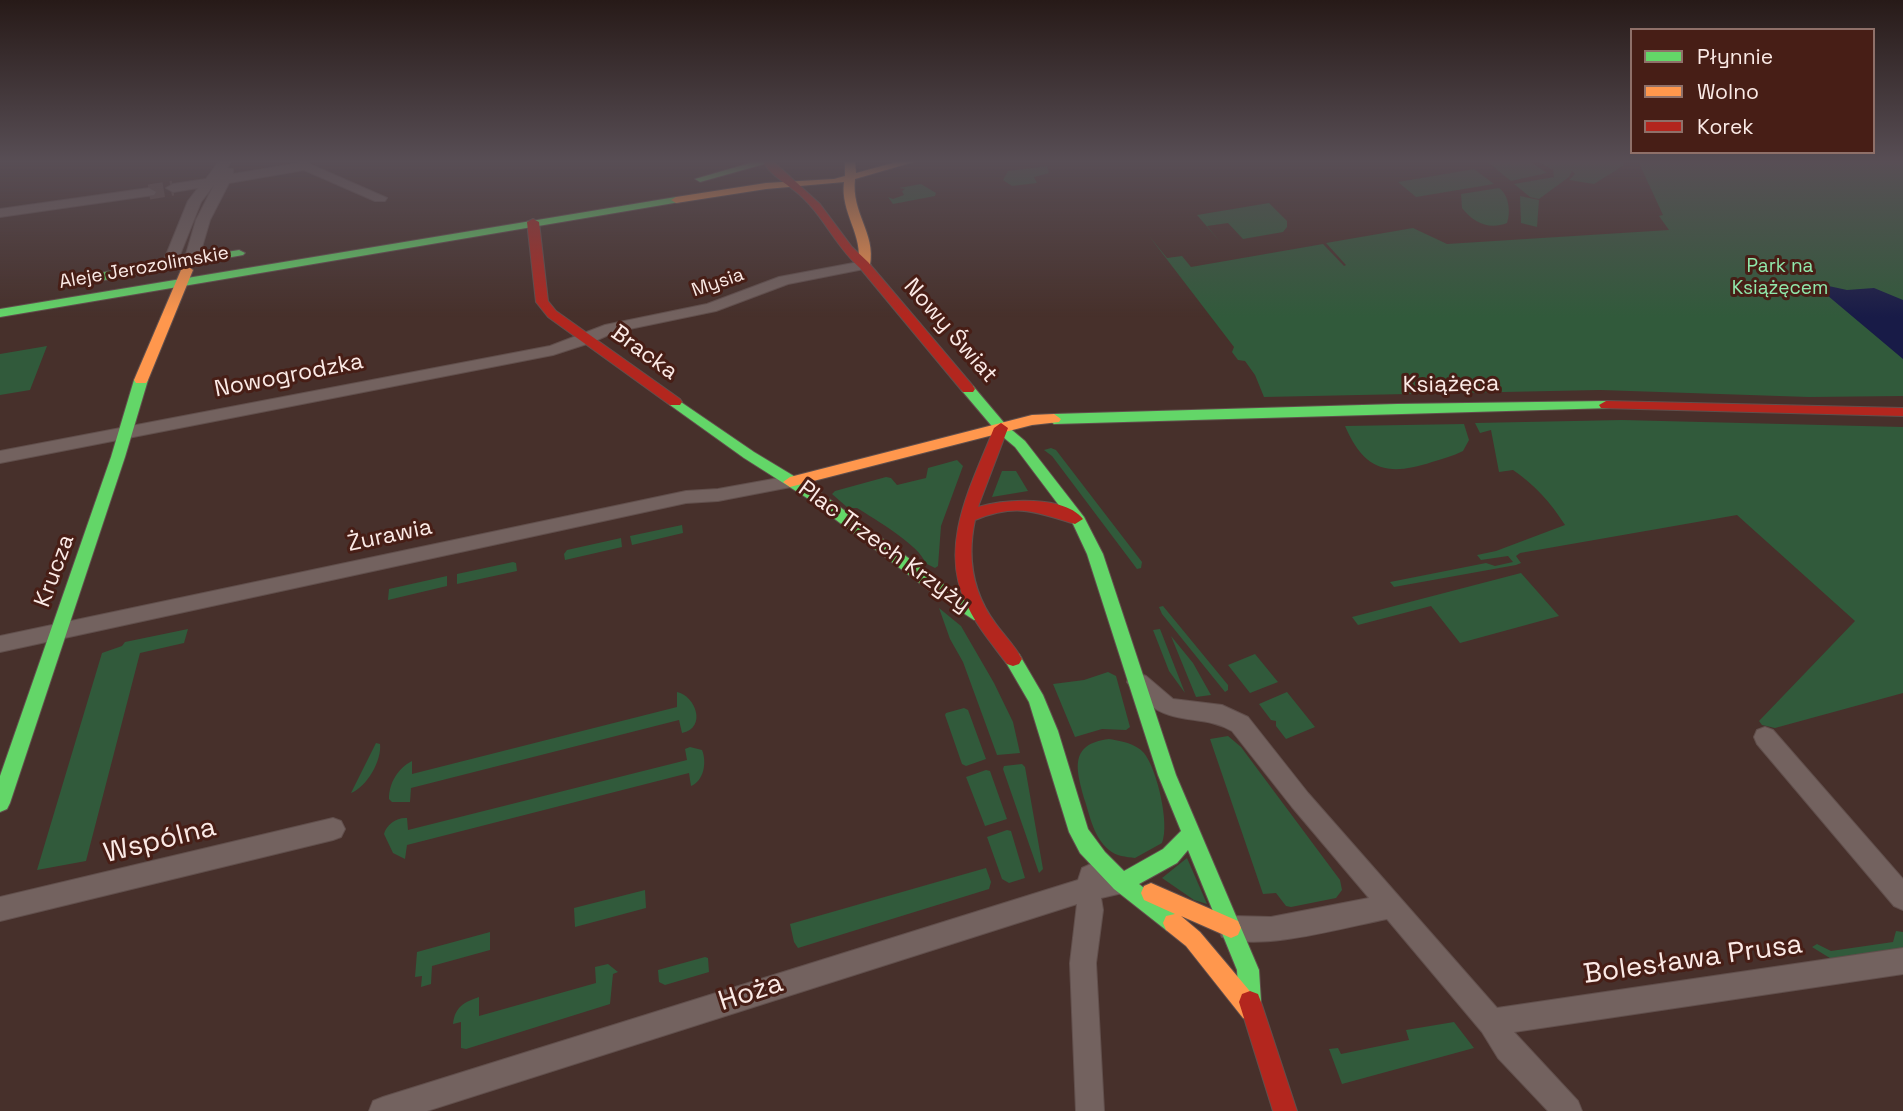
<!DOCTYPE html>
<meta charset="utf-8">
<style>
body{margin:0}
#map{position:relative;width:1903px;height:1111px;overflow:hidden;background:#47302b;font-family:"Space Grotesk",sans-serif}
canvas{display:block}
.legend{position:absolute;left:1630px;top:28px;width:245px;height:126px;box-sizing:border-box;background:#471e16;border:2px solid #8f7069;margin:0;padding:9px 12px;list-style:none;font-size:21px;color:#fbeae6}
.legend li{display:flex;align-items:center;gap:14px;height:35px}
.legend b{width:35px;border:2px solid #8f7069}
</style>
<div id="map">
<canvas width="1903" height="1111"></canvas>
<ul class="legend">
<li><b style="height:9px;background:#63d668"></b>Płynnie</li>
<li><b style="height:9px;background:#ff974d"></b>Wolno</li>
<li><b style="height:9px;background:#b3261e"></b>Korek</li>
</ul>
</div>
<script>
const context = document.querySelector('canvas').getContext('2d');
context.lineJoin = 'round';
function fill(path, color) {
  context.fillStyle = color;
  context.fill(path, 'evenodd');
}
function trace(path, color, width, dash) {
  context.strokeStyle = color;
  context.lineWidth = width;
  context.lineCap = dash ? 'butt' : 'round';
  context.setLineDash(dash || []);
  context.stroke(path);
}
function drawText(font, color, halo, rows, align = 'center') {
  context.font = font + ' "Space Grotesk",sans-serif';
  context.lineWidth = 6;
  context.setLineDash([]);
  context.textBaseline = 'middle';
  context.strokeStyle = halo;
  context.fillStyle = color;
  for (const [text, x, y, turn = 0] of rows) {
    context.save();
    context.translate(x, y);
    context.rotate((+turn || 0) * Math.PI / 180);
    context.textAlign = isNaN(turn) ? turn : align;
    if (halo) context.strokeText(text, 0, 0);
    context.fillText(text, 0, 0);
    context.restore();
  }
}
fill(new Path2D(`
 M1486,161h44l17,12 -36,8z
 M1537,161h88l-2,5 -29,18 -25,-4 6,-6 -3,-3 -3,6 -30,22 -9,-2 -16,-13 40,-7 -1,-7z
 M1638,161h265v235l-94,1 -209,-7 -336,7 -9,-22 -10,-14 -7,-1 -6,-8 2,-5 -85,-111 18,22 15,-2 9,11 132,-23 21,22 2,-1 -20,-22 87,-15 34,16 222,-14 -10,-14 4,-1z
 M1047,166l2,7 -15,4 3,6 -25,3 -9,-6 5,-9z
 M1474,169l20,15 -78,13 -18,-15z
 M921,184l15,9 -1,3 -42,8 -5,-7 5,2 11,-4 -2,-4 3,-2 -6,-1z
 M1499,188c10,7 12,24 8,35 -18,7 -33,0 -45,-15l-1,-14z
 M1520,196l19,4 -2,27 -16,-4z
 M1269,203l18,18v6l-4,5 -40,7 -15,-16 -21,3 14,17 -24,-28z
 M47,346l-17,44 -30,5v-41z
 M1622,420l281,7v266l-128,35 -13,-3 -3,-4 96,-100 -118,-106 -217,38 -4,3 5,7 -5,2 -122,22 -4,-5 96,-19 9,3 18,-4 -5,-6 -27,4 -4,-5 19,-4 69,-26c-14,-22 -31,-41 -52,-55l-14,2 -8,-42 -11,3 -5,-10z
 M1464,424l5,16 -6,11c-10,5 -21,8 -31,11 -45,15 -68,8 -87,-36z
 M1051,448l5,2 86,112 -1,6 -4,1 -85,-113 -8,-6z
 M957,460l6,6 -22,60 -3,40 -3,2 -10,-5c-3,-16 -52,-45 -68,-55h-9l-16,-14 3,-3 51,-14 5,1 6,7 29,-7 2,-10z
 M1002,471h14l12,20 -36,6z
 M682,525l1,8 -51,12 -2,-9z
 M621,538l1,9 -57,13 -1,-6 3,-4z
 M513,562l3,1 1,8 -60,13v-10z
 M1521,573l38,43 -99,27 -29,-37 -73,19 -6,-8z
 M447,576v10l-59,14 1,-11z
 M1163,606l65,79v5l-3,2 -63,-78 -3,-7z
 M939,608l22,18 33,57 19,39 7,31 -23,2 -34,-93 -13,-23z
 M188,629l-4,14 -44,10 -54,208 -49,9 65,-217 20,-7 3,-4z
 M1160,629l25,64 -16,-22 -16,-41z
 M1171,636l22,27 18,32 -15,2z
 M1255,654l23,28 -28,11 -22,-28z
 M1108,672l8,4 14,51 -4,3 -24,-1 -27,8 -22,-53 31,-4z
 M677,692c19,4 30,36 5,41l-3,-13 -268,68 -1,14h-18l-3,-3c0,-16 9,-31 23,-38v13l265,-67z
 M1287,692l28,35 -29,12 -10,-13v-5l-5,-1 -12,-16z
 M964,708l4,2 18,49 -20,7 -4,-2 -17,-49 1,-2z
 M1228,736l13,11 99,133 2,10 -6,8 -45,9 -5,-1 -10,-13 -13,1 -53,-155z
 M1109,739c12,2 26,4 35,14 13,16 26,71 18,90l-27,15c-9,-1 -19,-2 -26,-8 -15,-13 -18,-30 -24,-49 -8,-29 -18,-57 24,-62z
 M376,743l4,1c2,16 -13,43 -29,49z
 M690,747l12,3c5,12 2,31 -11,36l-2,-13 -282,72 -2,14 -12,-6 -9,-19c2,-9 13,-17 23,-16l1,12 279,-70 -2,-11z
 M1022,764l3,3 18,102 -4,4 -36,-104 1,-3z
 M986,770l4,1 17,48 -22,7 -19,-49z
 M1007,830l4,1 14,47 -16,5 -7,-4 -15,-42z
 M1187,858l20,46 -13,-4 -32,-22z
 M986,868l5,14 -2,7 -191,59 -4,-6 -4,-18z
 M645,890l1,18 -71,19 -1,-19z
 M1896,931l7,1v18l-70,10 -21,-13 5,-3 14,7 62,-9z
 M490,932v18l-58,16 -1,18 -10,3 1,-11 -7,1 2,-25z
 M705,957l3,1 1,14 -44,13 -6,-3 -1,-12z
 M608,964l10,8 -5,2 -3,30 -144,45 -5,-1v-26l-8,2c2,-17 11,-22 26,-27v19l117,-33 -1,-16z
 M1454,1022l20,26 -132,36 -13,-35 9,-1 3,6 68,-14 -3,-10z`), '#315a3b');
fill(new Path2D(`
 M1824,285l23,5 27,-2 29,12v59l-82,-69z`), '#181b47');
trace(new Path2D(`
 M149,192l24,-4`), '#624c47', 15, [15, 7]);
const street = new Path2D(`
 M219,161h13l-5,7 6,1v5l72,-12 82,36 -2,3h-10l-71,-31 -75,13 -19,37 -12,41 -7,4 -5,-1 -2,-3 12,-41 18,-35 -13,17 -25,63 -7,4 -5,-1 -2,-3 26,-64 10,-13 -25,4 -7,-4 7,-4 33,-5z
 M149,188l7,4 -2,3 -154,22v-8z
 M864,261l7,4 -2,3 -81,16 -72,27 -101,21 -22,10 -40,13 -553,108v-12l550,-105 55,-21 102,-21 72,-27z
 M790,476l6,2 3,4 -3,4 -78,15 -32,2 -686,149v-16l686,-145 32,-2z
 M1138,673l8,3 27,23 49,6 26,12 60,76 189,215 406,-60v26l-389,58 64,69 4,10h-34l-50,-53 -16,-26 -95,-113c-42,8 -127,33 -165,18l-4,-9 4,-9 9,-3 40,1 98,-19 -77,-91 -60,-76c-29,-17 -58,-5 -86,-29 -7,-6 -14,-12 -19,-20l3,-6z
 M1765,727l8,3 130,149v31l-9,-4 -137,-162 -3,-7 3,-7z
 M333,818l8,3 4,8 -4,8 -8,3 -333,81v-24z
 M1091,864l9,4 3,7 19,-4 9,4 3,8 -3,8 -30,7 2,12 -7,53 8,148h-28l-6,-148 7,-59 -650,207h-58l4,-10 10,-4 695,-217 4,-12z`);
const fast = new Path2D(`
 M757,161h18l-75,21 -5,-3z
 M676,197l4,1v4l-680,115v-8z
 M239,250l6,3 -2,2 -144,26 -6,-4 6,-4z
 M141,376l7,4 -23,77 -115,346 -3,6 -7,3v-36l111,-319 23,-77z
 M968,385l5,1 33,39 19,16 59,76 19,37 73,221 83,195 2,32 -3,8 -8,3 -8,-3 -3,-8 -2,-32 -49,-120 -11,13 -38,21 41,32 3,7 -3,7 -7,3 -7,-3 -52,-41 -34,-36 -11,-21 -40,-130 -25,-43 3,-5 6,-2 6,2 24,41 15,36 30,98 17,23 19,19 39,-22 18,-18 -23,-56 -71,-221 -14,-30 -58,-77 -19,-16 -33,-39 -2,-3z
 M675,398l79,54 63,38 129,96 40,24 2,5 -2,5h-12l-40,-26 -127,-96 -63,-40 -74,-53 -2,-3z
 M1606,401l7,4 -2,3 -557,16 -7,-5 7,-5 343,-10z`);
const slow = new Path2D(`
 M845,161h10l1,12 44,-12h17l-62,18c-4,34 21,54 15,86l-6,4 -6,-4c6,-30 -18,-52 -14,-83l-78,7 -90,14 -5,-3 5,-3 90,-14 68,-4 11,-3z
 M187,266l6,4 -45,110 -2,3h-10l-2,-3 47,-110z
 M1054,414l7,5 -2,3 -27,3 -242,62 -7,-5 7,-5 242,-62z
 M1151,883l87,38 3,7 -3,7 -7,3 -50,-22 19,16 59,70 3,8 -3,8 -8,3 -8,-3 -57,-72 -20,-16 -3,-7 3,-7 9,-2 -31,-14 -3,-7 3,-7z`);
const jam = new Path2D(`
 M763,161h10l47,43 32,43 16,15 105,124 2,3 -2,3h-10l-103,-124c-26,-23 -38,-56 -65,-77 -11,-9 -26,-17 -32,-30z
 M533,219l6,3 9,79 8,10 124,88 2,3 -2,3h-10l-122,-88 -12,-15 -9,-80z
 M1606,401l297,7v8l-302,-8 -2,-3z
 M1001,423l7,5 -30,79c27,-8 86,-12 105,12l-8,5c-41,-12 -57,-21 -100,-4 -8,38 -3,72 21,104 8,11 19,22 26,35l-3,5 -6,2 -6,-2c-14,-19 -30,-37 -40,-59 -30,-59 5,-121 27,-177z
 M1250,991l8,3 3,8 36,109h-24l-34,-109 3,-8z`);
trace(street, '#614f4c', 2);
trace(fast, '#614f4c', 2);
trace(slow, '#614f4c', 2);
trace(jam, '#614f4c', 2);
fill(street, '#73625f');
fill(fast, '#63d668');
fill(slow, '#ff974d');
fill(jam, '#b3261e');
const sky = context.createLinearGradient(0, 0, 0, 317);
sky.addColorStop(0, '#271a18');
sky.addColorStop(0.51, '#584e55');
sky.addColorStop(1, '#584e5500');
context.fillStyle = sky;
context.fillRect(0, 0, 1903, 317);
drawText('19px', '#90e8ab', '#471e16', [
 ["Park na",1780,267],
 ["Książęcem",1780,289]
]);
drawText('19px', '#fbeae6', '#471e16', [
 ["Aleje Jerozolimskie",144,268,-10],
 ["Mysia",718,283,-19]
]);
drawText('23px', '#fbeae6', '#471e16', [
 ["Nowy Świat",950,331,49],
 ["Bracka",644,353,36],
 ["Nowogrodzka",289,376,-11],
 ["Książęca",1451,385,-1],
 ["Żurawia",390,536,-12],
 ["Plac Trzech Krzyży",884,547,36],
 ["Krucza",55,571,-70]
]);
drawText('28px', '#fbeae6', '#471e16', [
 ["Wspólna",160,841,-14],
 ["Bolesława Prusa",1693,960,-8],
 ["Hoża",751,993,-18]
]);
</script>
